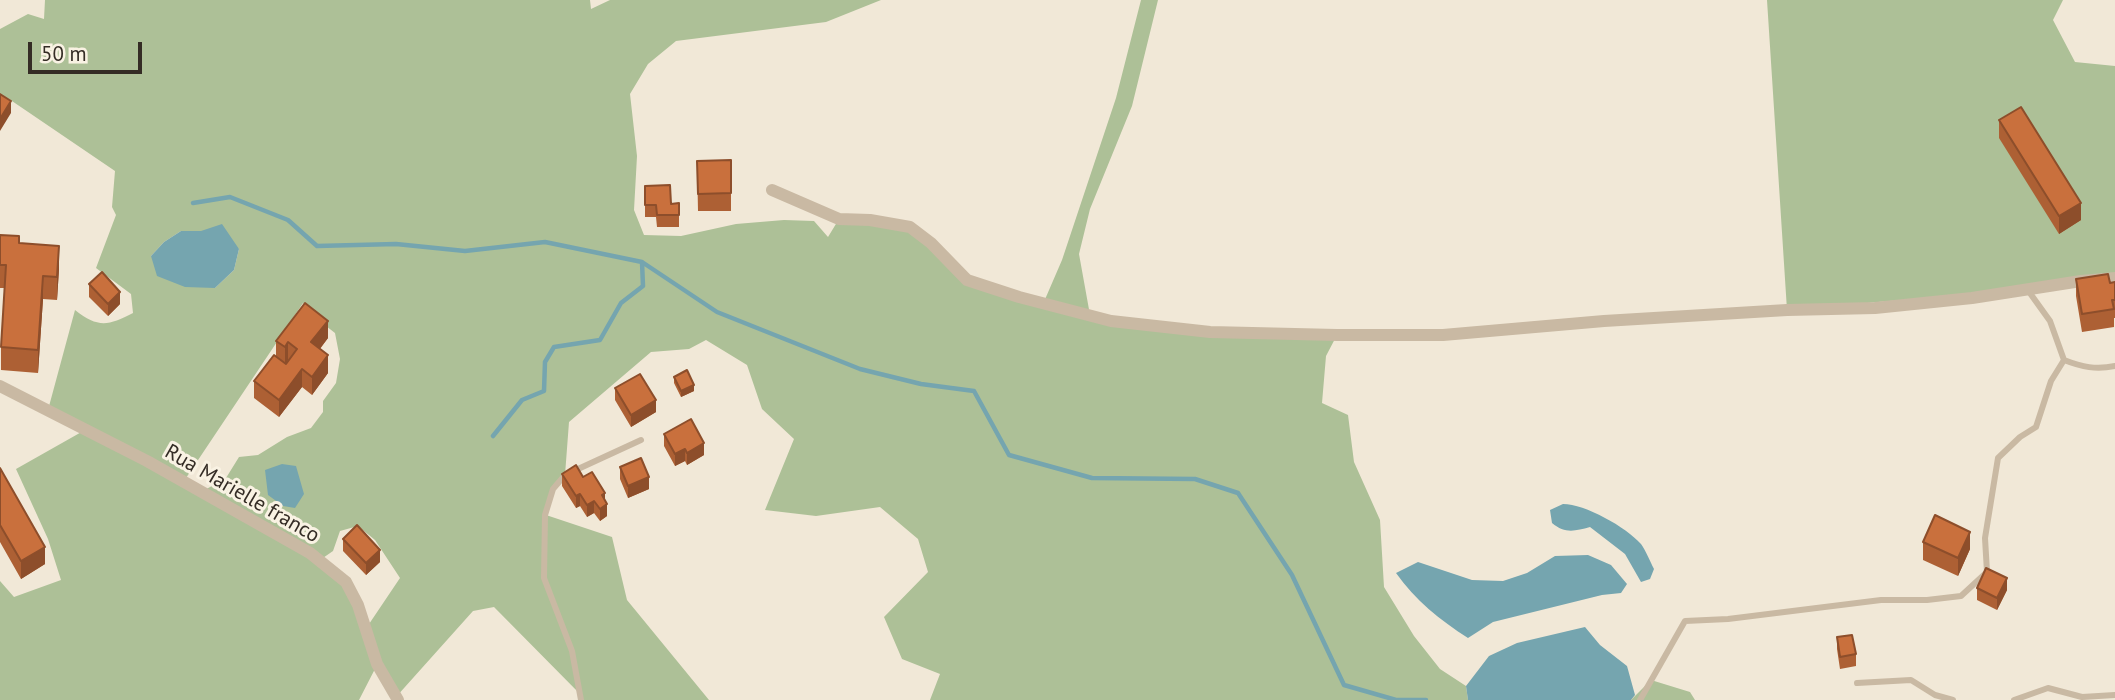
<!DOCTYPE html>
<style>
body{margin:0}
#map{position:relative;width:2115px;height:700px;overflow:hidden;background:#f1e8d7;font-family:"PT Sans",sans-serif}
canvas{display:block}
.scale{position:absolute;left:28px;top:42px;width:114px;height:32px;box-sizing:border-box;border:4px solid #342c25;border-top:0;padding-left:9px;font-size:21px;line-height:24px;white-space:nowrap;color:#342c25;-webkit-text-stroke:5px #f9f2e3;paint-order:stroke}
</style>
<div id="map">
<canvas width="2115" height="700"></canvas>
<div class="scale">50 m</div>
</div>
<script>
const context = document.querySelector('canvas').getContext('2d');
context.lineJoin = 'round';
function fill(path, color) {
  context.fillStyle = color;
  context.fill(path, 'evenodd');
}
function trace(path, color, width, dash) {
  context.strokeStyle = color;
  context.lineWidth = width;
  context.lineCap = dash ? 'butt' : 'round';
  context.setLineDash(dash || []);
  context.stroke(path);
}
function drawText(font, color, halo, rows, align = 'center') {
  context.font = font + ' "PT Sans",sans-serif';
  context.lineWidth = 6;
  context.setLineDash([]);
  context.textBaseline = 'middle';
  context.strokeStyle = halo;
  context.fillStyle = color;
  for (const [text, x, y, turn = 0] of rows) {
    context.save();
    context.translate(x, y);
    context.rotate((+turn || 0) * Math.PI / 180);
    context.textAlign = isNaN(turn) ? turn : align;
    if (halo) context.strokeText(text, 0, 0);
    context.fillText(text, 0, 0);
    context.restore();
  }
}
fill(new Path2D(`
 M45,0h545l1,9 19,-9h271l-55,22 -150,19 -28,23 -18,30 7,62 -3,54 10,25 37,1 55,-12 48,-4 30,1 14,16 11,-18 71,8 57,53 76,24 19,-44 54,-162 25,-98h17l-26,106 -42,103 -11,45 11,61 21,6 226,14 -11,21 -4,47 26,12 6,47 26,58 4,67 30,49 26,33 26,17 2,14h-538l10,-26 -38,-15 -18,-42 44,-45 -10,-33 -38,-32 -64,9 -51,-6 29,-71 -32,-30 -15,-44 -41,-25 -17,9 -38,3 -82,70 -4,53 -12,14 -7,26 66,22 15,63 82,100h-128v-5l-87,-88 -21,4 -77,86 -19,-32 -18,35h-359v-119l14,16 47,-17 -13,-41 -32,-70 69,-39 -37,-20 27,-100c23,18 33,16 58,3l-2,-19 -35,-26 20,-53 -4,-8 3,-36 -106,-72 -9,-2v-68l28,-15 16,5zM181,231h20l38,18 -5,21 -19,18 -64,-32 13,-14zM303,303l14,16 18,14 5,26 -4,24 -13,18v11l-12,16 -24,9 -29,18 -19,2 -13,21 -23,13 -19,-10zM358,526l17,14 25,38 -35,52 -19,-48 -26,-22 13,-9 7,-20z
 M1767,0h296l-10,20 22,42 40,4v212l-88,11 -240,21z
 M1651,680l39,12 5,8h-64z`), '#adc097');
fill(new Path2D(`
 M222,224l17,25 -5,21 -19,18 -30,-1 -28,-11 -6,-20 13,-14 17,-11h20z
 M282,464l14,2 8,28 -9,14 -12,-2 -15,-11 -3,-25z
 M1563,504c22,0 63,23 78,40 5,7 9,17 13,25l-4,10 -9,3 -16,-28 -35,-27c-15,4 -25,7 -38,-4l-2,-13z
 M1588,555l23,10 16,19 -6,9 -19,2 -109,27 -25,16c-28,-18 -53,-38 -72,-65l22,-11 54,18 31,1 24,-8 28,-17z
 M1585,627l15,18 27,21 8,29 -4,5h-163l-2,-14 23,-30 28,-13z`), '#75a5af');
trace(new Path2D(`
 M193,203l37,-6 58,23 29,26 79,-2 69,7 80,-9 97,20 75,50 143,57 61,15 53,7 35,64 83,23 103,1 43,14 54,82 52,110 52,15h30
 M493,436l29,-36 22,-9 1,-29 9,-15 46,-7 21,-37 22,-17 -1,-24`), '#75a5af', 4.5);
trace(new Path2D(`
 M2027,289l23,32 14,39c18,7 32,10 51,6
 M1857,683l54,-3 24,15 18,5
 M581,700l-9,-49 -28,-73 1,-63 8,-26 12,-14 76,-35
 M1640,700l45,-79 43,-2 153,-19h46l34,-4 26,-24 -2,-34 13,-80 22,-21 16,-10 15,-46 13,-21
 M2014,700l34,-12 34,9 33,-2`), '#c9b9a3', 6);
trace(new Path2D(`
 M772,190l67,29 31,1 40,7 21,16 36,37 52,17 92,24 99,11 127,3h106l161,-14 183,-11 88,-2 97,-10 109,-17 34,-3
 M0,386l147,75 163,92 36,29 12,23 19,59 21,36`), '#c9b9a3', 12);
fill(new Path2D(`
 M1999,120l82,100 -22,14 -60,-96z
 M731,160v51h-33l-1,-50z
 M645,186l26,18 8,-1v24h-22l-1,-10h-11z
 M0,235l19,9 40,25 -2,31 -14,-1 -5,74 -37,-3v-23l4,-59h-5z
 M2076,279l34,4 5,-1v36h-1v9l-32,5 -6,-36z
 M89,284l31,20 -12,12 -19,-19z
 M328,338l-8,11 8,24 -16,22 -10,-8 -23,30 -25,-19v-17l22,-25v-15z
 M674,377l20,14 -13,6 -7,-14z
 M615,388l41,24 -25,15 -16,-27z
 M664,434l40,21 -17,10 -2,-4 -10,5 -11,-20z
 M620,467l29,22 -21,9 -8,-19z
 M0,468l45,96 -24,15 -21,-37z
 M562,474l43,27 2,15 -7,5 -6,-8 -7,4 -7,-11 -4,2 -14,-22z
 M343,539l37,23 -14,13 -23,-24z
 M1923,542l47,7 -12,27 -35,-16z
 M1977,588l30,2 -10,20 -20,-10z
 M1837,637l19,17v12l-16,3 -3,-20z`), '#ad6034');
fill(new Path2D(`
 M11,101v12l-11,18v-12z
 M2081,203v17l-22,14v-18z
 M59,246v23l-2,31v-23z
 M43,276v23l-5,74v-23z
 M120,292v12l-12,12v-12z
 M328,321v17l-17,22v-18z
 M288,342v18l-3,5v-18z
 M328,355v18l-16,22v-18z
 M302,369v18l-23,30v-17z
 M694,385v6l-13,6v-6z
 M656,400v12l-25,15v-12z
 M704,443v12l-17,10v-12z
 M685,449v12l-10,5v-12z
 M649,477v12l-21,9v-12z
 M605,493v12l2,-1v12l-7,5v-12l2,-14z
 M580,494v12l-4,2v-12z
 M594,501v12l-7,4v-12z
 M1970,532v17l-12,27v-18z
 M45,547v17l-24,15v-18z
 M380,550v12l-14,13v-12z
 M2007,578v12l-10,20v-12z`), '#8d4e2b');
const building = new Path2D(`
 M0,94l11,7 -11,18z
 M2021,107l60,96 -22,13 -60,-96z
 M731,160v33l-33,1 -1,-33z
 M670,185l1,19 8,-1v12h-22l-1,-10h-11v-19z
 M0,235l19,1v7l40,3 -2,31 -14,-1 -5,74 -37,-3 5,-82h-6z
 M102,272l18,20 -12,12 -19,-20z
 M2108,274l2,9 5,-1v18h-3l2,9 -32,5 -6,-35z
 M305,303l23,18 -17,21 17,13 -16,22 -10,-8 -23,31 -25,-19 20,-26 12,9 11,-15 -9,-7 -3,5 -9,-6z
 M687,370l7,15 -13,6 -7,-14z
 M640,374l16,26 -25,15 -16,-27z
 M691,419l13,24 -17,10 -2,-4 -10,5 -11,-20z
 M641,458l8,19 -21,9 -8,-19z
 M576,465l7,12 9,-5 13,21 -3,2 5,9 -7,5 -6,-8 -7,4 -7,-11 -4,2 -14,-22z
 M0,468l45,79 -24,14 -21,-36z
 M1935,515l35,17 -12,26 -35,-16z
 M357,525l23,25 -14,13 -23,-24z
 M1986,568l21,10 -10,20 -20,-10z
 M1852,635l4,19 -16,3 -3,-20z`);
fill(building, '#c9703d');
trace(building, '#8d4e2b', 2);
drawText('21px', '#342c25', '#f9f2e3', [
 ["Rua Marielle franco",242,494,30]
]);
</script>
